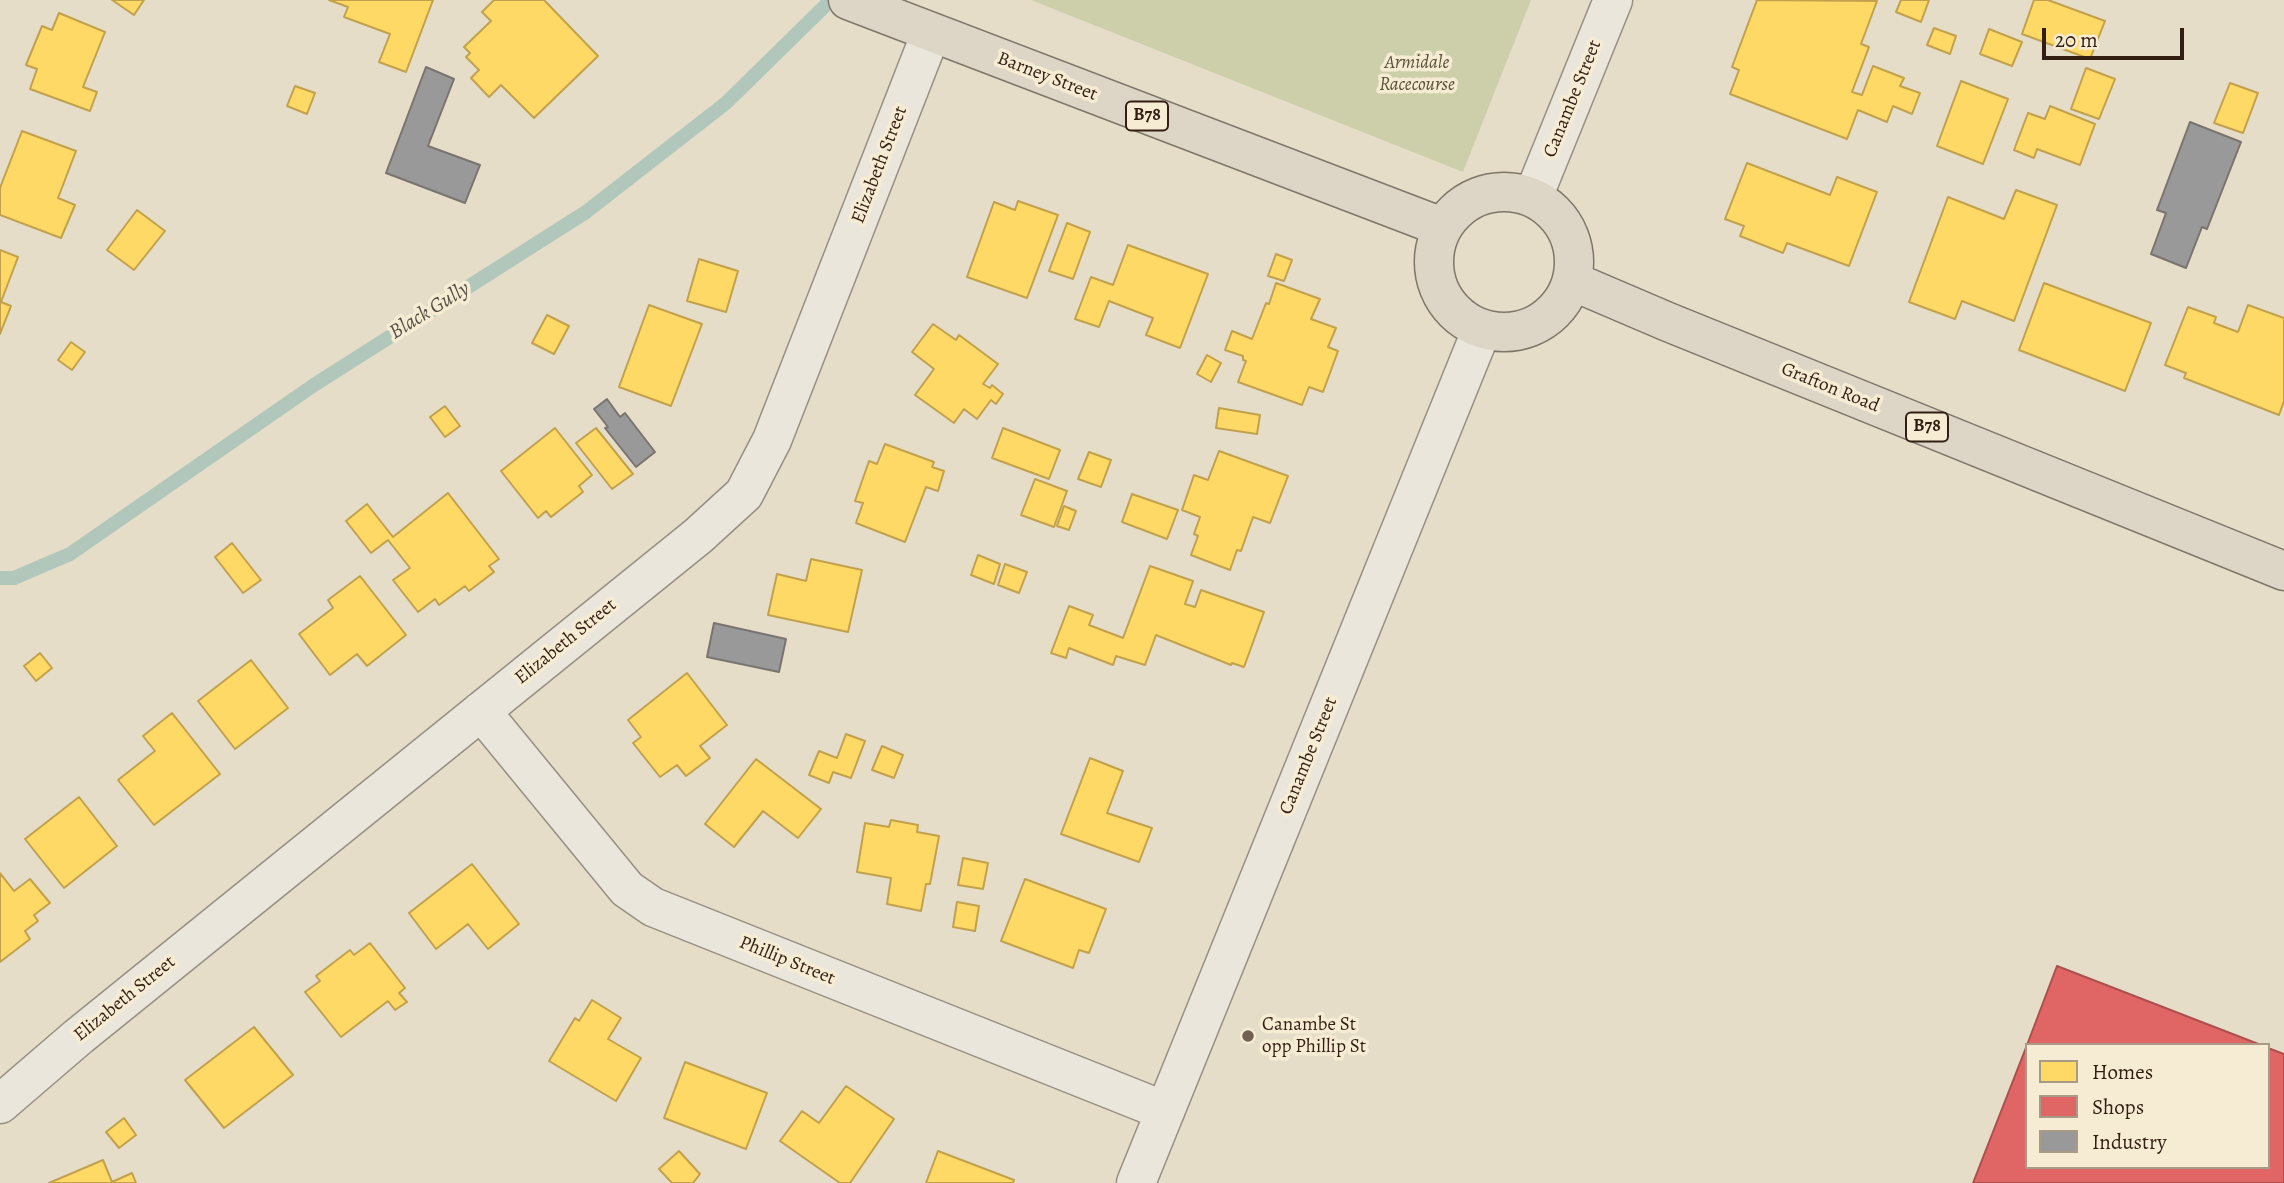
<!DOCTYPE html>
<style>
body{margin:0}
#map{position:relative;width:2284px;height:1183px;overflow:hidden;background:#e5ddc8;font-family:Alegreya,serif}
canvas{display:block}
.legend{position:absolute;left:2025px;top:1043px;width:245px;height:126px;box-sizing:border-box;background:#f6ecd3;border:2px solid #a89a86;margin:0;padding:9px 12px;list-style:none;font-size:21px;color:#321e12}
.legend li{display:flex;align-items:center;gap:14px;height:35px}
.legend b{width:35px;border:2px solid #a89a86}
.scale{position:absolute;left:2042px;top:28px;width:142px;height:32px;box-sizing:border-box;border:4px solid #321e12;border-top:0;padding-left:9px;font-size:21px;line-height:24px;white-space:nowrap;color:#321e12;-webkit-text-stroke:5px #f6ecd3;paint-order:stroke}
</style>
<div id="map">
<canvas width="2284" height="1183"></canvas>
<ul class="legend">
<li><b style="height:19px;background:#ffd966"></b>Homes</li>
<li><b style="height:19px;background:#e06666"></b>Shops</li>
<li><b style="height:19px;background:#999"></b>Industry</li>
</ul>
<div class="scale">20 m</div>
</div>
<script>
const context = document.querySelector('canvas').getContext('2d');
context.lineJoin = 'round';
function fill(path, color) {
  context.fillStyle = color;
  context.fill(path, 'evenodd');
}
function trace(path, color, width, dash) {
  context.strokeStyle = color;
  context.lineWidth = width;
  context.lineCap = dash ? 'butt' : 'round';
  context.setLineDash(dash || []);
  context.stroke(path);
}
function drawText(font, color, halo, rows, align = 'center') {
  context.font = font + ' Alegreya,serif';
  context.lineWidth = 7;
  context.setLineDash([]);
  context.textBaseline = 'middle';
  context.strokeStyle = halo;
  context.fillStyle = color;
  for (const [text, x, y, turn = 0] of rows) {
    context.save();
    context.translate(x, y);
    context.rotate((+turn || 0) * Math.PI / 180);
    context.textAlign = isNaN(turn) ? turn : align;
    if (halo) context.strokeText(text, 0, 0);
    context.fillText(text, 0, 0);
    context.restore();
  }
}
fill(new Path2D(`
 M1031,0h500l-68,172z`), '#cccfaa');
const homes = new Path2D(`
 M112,0h32l-10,15z
 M329,0h104l-27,72 -27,-10 11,-28 -46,-17 4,-10z
 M494,0h50l54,56 -64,62 -33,-33 -12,12 -18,-19 8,-8 -13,-13 4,-4 -6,-6 27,-26 -9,-9z
 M1757,0l120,1 -16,43 8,3 -17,45 10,3 11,-29 31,12 -4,8 20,7 -8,21 -19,-8 -6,16 -29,-12 -11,29 -117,-45 9,-24 -7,-3z
 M1901,0h28l-8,22 -25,-10z
 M2034,0h14l57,21 -15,38 -68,-25z
 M59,13l46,19 -22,55 14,5 -7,19 -60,-22 7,-20 -11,-4 16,-39 10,4z
 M1934,28l22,8 -6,18 -23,-9z
 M1989,29l33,13 -10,24 -32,-12z
 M2086,68l29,11 -16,40 -28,-10z
 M1961,81l47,18 -25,65 -46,-18z
 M2230,83l28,10 -15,40 -29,-10z
 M295,86l20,7 -8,21 -20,-8z
 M2050,106l45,18 -15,41 -43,-16 -3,9 -20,-8 14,-37 17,6z
 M22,131l54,20 -18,47 17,7 -14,33 -61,-23v-27z
 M1747,163l83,32 7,-18 40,15 -28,74 -62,-23 -4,10 -43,-17 4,-10 -19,-7z
 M2016,190l41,15 -43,116 -52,-20 -7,18 -46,-17 39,-105 56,22z
 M1018,201l40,14 -31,83 -60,-21 27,-75 21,8z
 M137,210l28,21 -31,39 -27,-20z
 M1067,223l23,9 -17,47 -24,-8z
 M1128,245l80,29 -28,74 -34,-13 7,-17 -44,-17 -10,26 -24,-8 16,-42 22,8z
 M0,250l18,7 -17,45 10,4 -11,28z
 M1276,254l16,6 -8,21 -16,-5z
 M699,259l39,12 -12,41 -39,-11z
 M1276,283l44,16 -9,20 25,9 -8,19 10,4 -15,41 -14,-5 -7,18 -64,-23 8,-21 -3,-1v-4l-18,-6 7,-19 20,8 14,-36 3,1z
 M2044,283l107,40 -26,68 -106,-41z
 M649,305l53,19 -31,82 -52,-19z
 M2248,305l36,13v83l-5,14 -95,-37 2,-5 -21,-8 23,-58 28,10 -2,6 24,9z
 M547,315l22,11 -15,28 -22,-11z
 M933,324l23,16 3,-5 39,29 -15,20 7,4 2,-3 11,9 -7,10 -5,-4 -14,19 -13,-10 -10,14 -39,-28 19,-26 -22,-17z
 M71,342l14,10 -13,18 -14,-10z
 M1207,355l14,8 -10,19 -14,-8z
 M445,406l15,20 -15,11 -15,-20z
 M1219,408l41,7 -3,19 -41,-6z
 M555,428l37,47 -13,11 4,6 -32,25 -5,-6 -8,7 -37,-47z
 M596,428l37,46 -21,15 -36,-46z
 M1003,428l57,22 -11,29 -57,-21z
 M885,444l49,18 -2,5 12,4 -6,20 -12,-4 -21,55 -49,-19 7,-20 -8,-2 14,-40 8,3z
 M1219,451l69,25 -18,47 -17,-6 -12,34 -4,-1 -7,20 -39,-15 7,-19 -4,-2 6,-17 -18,-7 12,-35 14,5z
 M1089,452l22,8 -10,27 -23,-8z
 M1035,479l32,12 -13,36 -33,-12z
 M448,493l51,66 -10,7 5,6 -25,19 -4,-5 -26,19 -4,-6 -17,13 -25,-32 17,-12 -22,-28 -17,13 -25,-32 21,-17 26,33z
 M1132,494l46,16 -11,29 -45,-17z
 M1064,506l12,5 -7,19 -12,-4z
 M232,543l29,37 -18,13 -28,-36z
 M978,555l22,9 -6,20 -23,-9z
 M811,559l51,11 -14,62 -80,-17 9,-41 29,7z
 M1005,564l22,8 -8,21 -21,-8z
 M1150,566l43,15 -8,23 10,3 6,-17 63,22 -20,55 -12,-4 -1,2 -75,-30 -11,30 -29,-9 -3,9 -44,-17 -3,10 -15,-5 18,-47 24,9 -4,10 34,13z
 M360,576l46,59 -39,31 -10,-12 -27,21 -31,-41 34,-26 -5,-8z
 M40,653l12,15 -16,13 -12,-15z
 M251,660l37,48 -53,41 -37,-48z
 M687,673l40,52 -27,21 10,12 -24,18 -9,-11 -17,12 -27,-34 8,-6 -13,-17z
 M172,713l48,61 -66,51 -36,-45 37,-29 -12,-15z
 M846,734l19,7 -14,37 -18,-6 -4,11 -20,-8 10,-24 18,7z
 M882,746l21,9 -9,23 -22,-8z
 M1090,758l33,13 -16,42 45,15 -13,34 -78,-28z
 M756,759l65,50 -23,29 -35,-27 -29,36 -29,-23z
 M79,797l38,49 -53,42 -39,-49z
 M891,820l27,5 -1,7 22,4 -9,48h-4l-5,27 -34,-7 4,-26 -34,-6 8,-49 24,4z
 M963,858l25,5 -5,26 -25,-4z
 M472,864l47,60 -31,25 -20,-25 -32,25 -27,-36z
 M0,873l14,18 16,-12 20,24 -16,12 4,6 -13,10 5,8 -30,23z
 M1025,879l81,30 -17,44 -10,-3 -6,18 -72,-27z
 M957,902l22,4 -4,25 -22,-4z
 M370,943l35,45 -6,5 8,9 -12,8 -7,-9 -47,36 -36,-45 15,-11 -4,-5 34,-26 4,5z
 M592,1000l29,18 -13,21 33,19 -25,43 -67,-40 26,-43 4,3z
 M254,1027l39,48 -69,53 -39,-48z
 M685,1062l82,31 -21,56 -82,-31z
 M846,1086l48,33 -44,64h-10l-60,-42 22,-30 17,12z
 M124,1118l12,17 -17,13 -13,-16z
 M679,1151l21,23 -7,9h-21l-13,-14z
 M938,1151l76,29 -1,3h-87z
 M103,1160l9,22 20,-9 4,10h-87z`);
fill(homes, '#ffd966');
trace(homes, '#c2a14d', 2);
const shops = new Path2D(`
 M2057,966l204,79h-234z
 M2027,1045v122h241v-119l16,6v129h-311z`);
fill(shops, '#e06666');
trace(shops, '#ac504d', 2);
const industry = new Path2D(`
 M426,67l28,12 -26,67 52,19 -15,38 -79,-30z
 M2190,122l51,20 -34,87 -5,-2 -16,41 -35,-14 15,-41 -9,-3z
 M607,399l13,18 5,-4 30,39 -19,15 -31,-39 3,-1 -14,-18z
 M714,623l72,16 -7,33 -72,-15z`);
fill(industry, '#999');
trace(industry, '#7a7470', 2);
trace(new Path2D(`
 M0,578h14l56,-24 244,-169 272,-173 140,-109 105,-103`), '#b2c7bc', 14);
const minor = new Path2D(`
 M481,711l146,178 26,18 512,204
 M0,1104l78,-67 620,-501 46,-42 28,-54 159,-407`);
const tertiary = new Path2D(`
 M1533,197l80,-197
 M1136,1183l346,-854`);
const primary = new Path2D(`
 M848,0l594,227
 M1434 262a70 70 0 1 1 140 0a70 70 0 1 1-140 0Z
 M1572,281l96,41 616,249`);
trace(minor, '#968f82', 41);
trace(tertiary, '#968f82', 41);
trace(primary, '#7d7669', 41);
trace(minor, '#eae6db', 38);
trace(tertiary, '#eae6db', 38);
trace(primary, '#ddd5c5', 38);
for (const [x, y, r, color] of [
 [1248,1036,7,"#716152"]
]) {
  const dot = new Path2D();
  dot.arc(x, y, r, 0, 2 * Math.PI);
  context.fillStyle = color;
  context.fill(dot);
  trace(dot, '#f6ecd3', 2.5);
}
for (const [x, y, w] of [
 [1147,116,42],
 [1927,427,42]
]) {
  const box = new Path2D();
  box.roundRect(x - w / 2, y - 14.5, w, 29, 5);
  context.fillStyle = '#f6ecd3';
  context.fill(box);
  trace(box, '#321e12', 2);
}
drawText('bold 18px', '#321e12', null, [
 ["B78",1147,116],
 ["B78",1927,427]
]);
drawText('italic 19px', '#5a5038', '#f6ecd3', [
 ["Armidale",1417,63],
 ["Racecourse",1417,85]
]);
drawText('19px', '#321e12', '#f6ecd3', [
 ["Barney Street",1047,77,21],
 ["Canambe Street",1573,99,-68],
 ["Elizabeth Street",880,165,-69],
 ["Grafton Road",1830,388,22],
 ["Elizabeth Street",566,642,-39],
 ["Canambe Street",1309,756,-68],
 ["Phillip Street",787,961,22],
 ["Elizabeth Street",125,999,-39]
]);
drawText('19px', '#321e12', '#f6ecd3', [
 ["Canambe St",1262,1025],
 ["opp Phillip St",1262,1047]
], 'left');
drawText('italic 21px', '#524e44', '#f6ecd3', [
 ["Black Gully",430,311,-32]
]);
</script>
